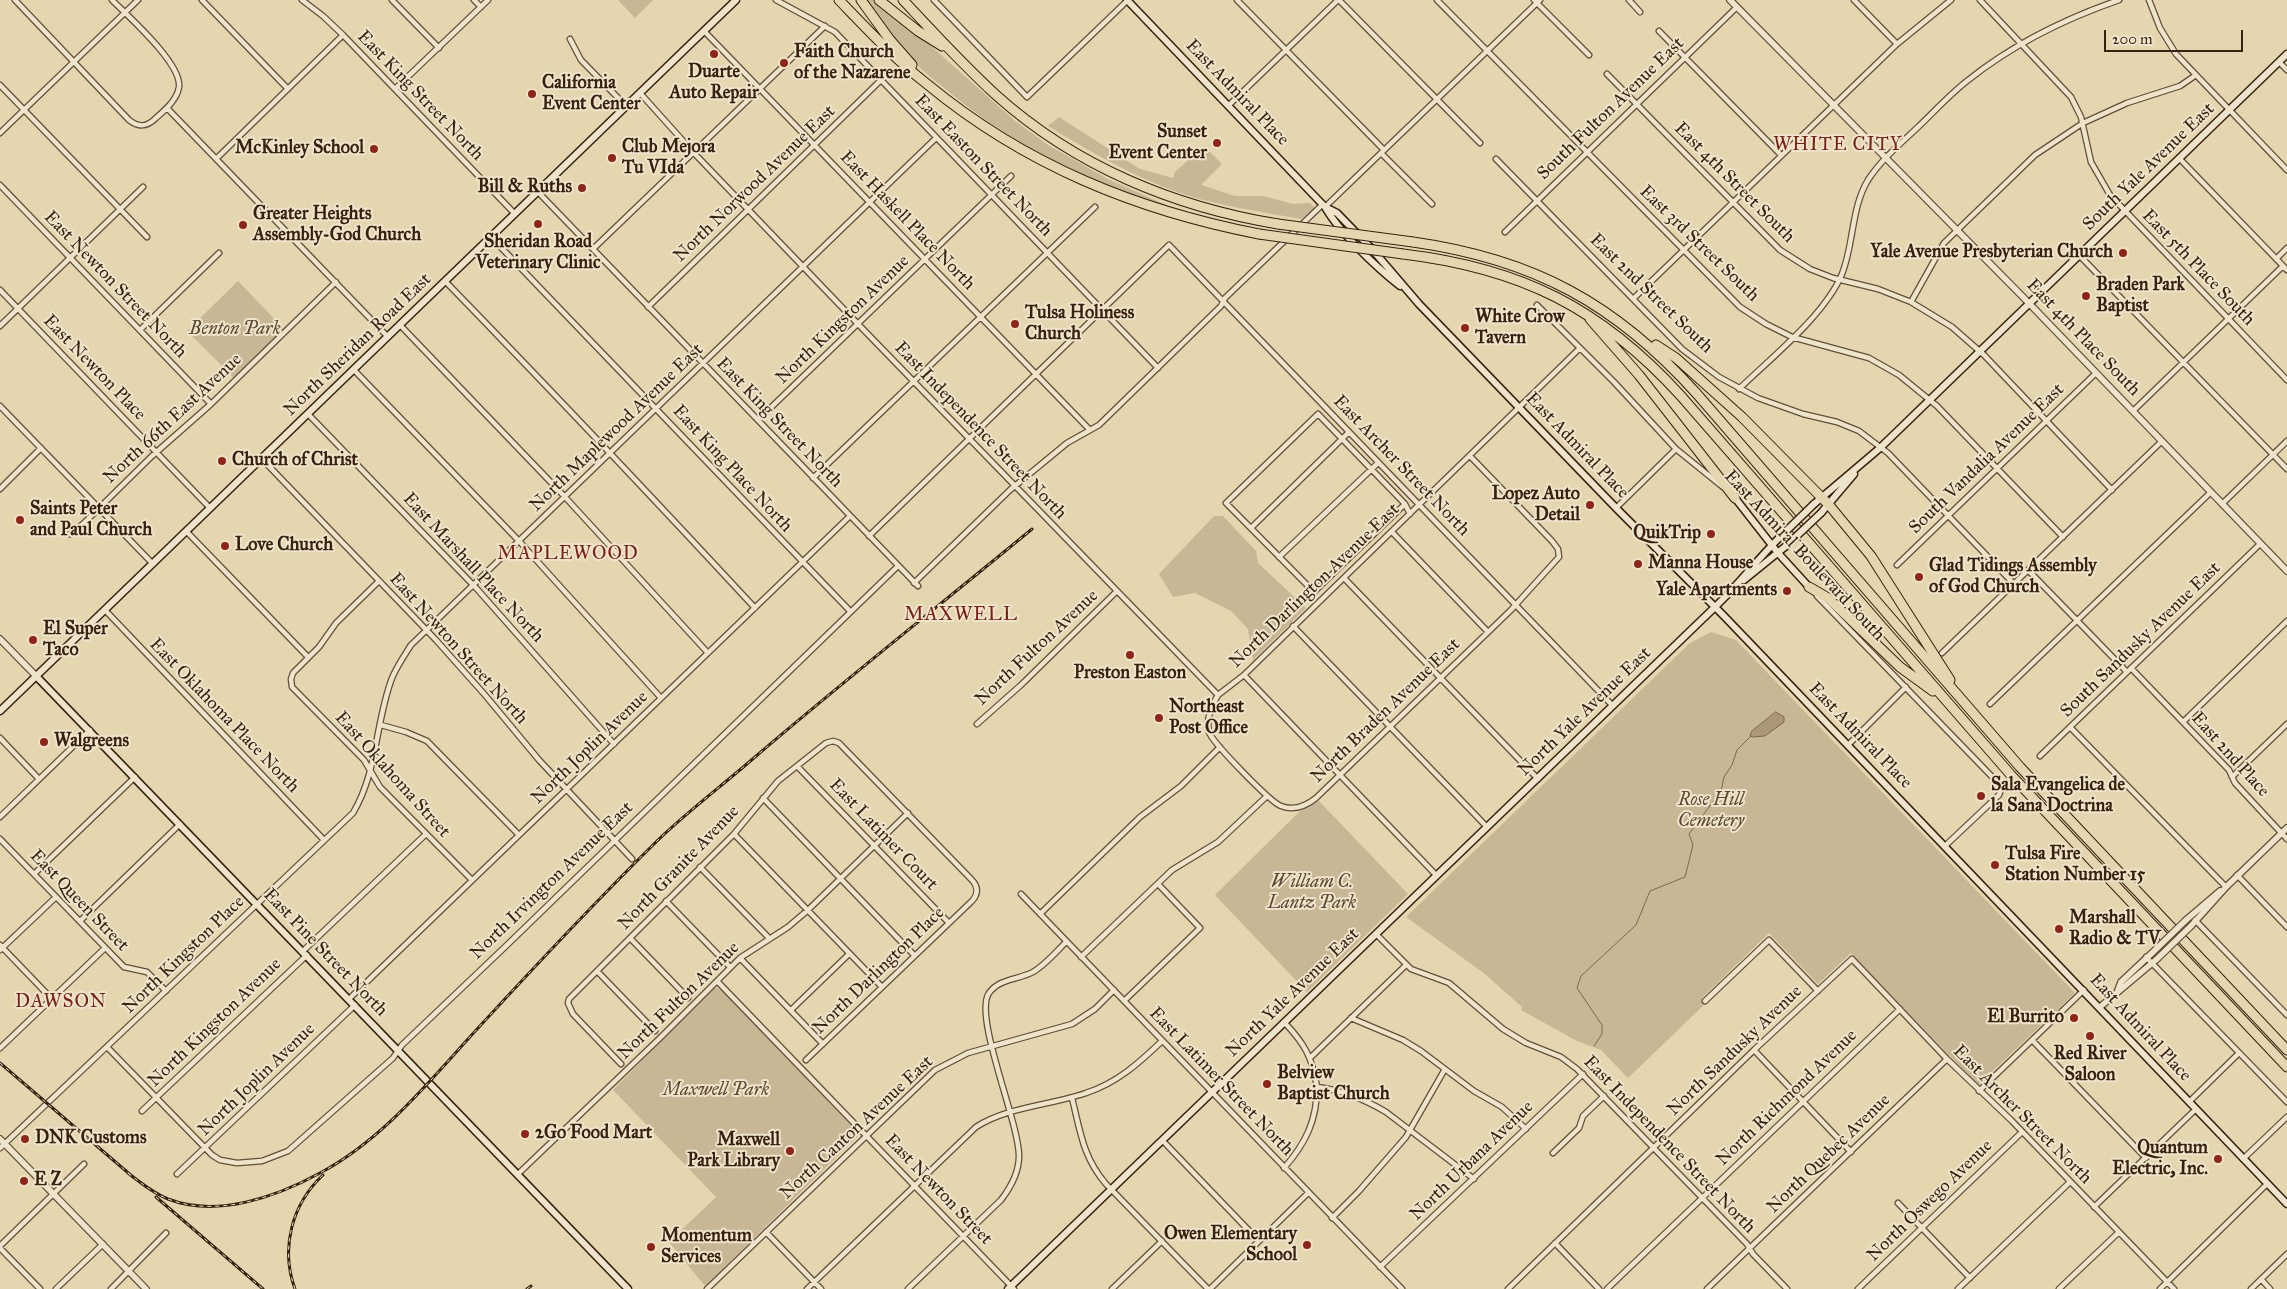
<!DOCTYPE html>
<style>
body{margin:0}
#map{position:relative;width:2287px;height:1289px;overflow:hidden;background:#e4d6af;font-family:"IM FELL Great Primer",serif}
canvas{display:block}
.scale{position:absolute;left:2104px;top:30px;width:139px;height:22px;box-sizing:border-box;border:2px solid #392110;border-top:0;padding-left:6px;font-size:15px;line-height:18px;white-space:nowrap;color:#392110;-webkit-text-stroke:4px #ede4cb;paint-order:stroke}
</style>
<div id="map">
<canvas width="2287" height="1289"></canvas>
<div class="scale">200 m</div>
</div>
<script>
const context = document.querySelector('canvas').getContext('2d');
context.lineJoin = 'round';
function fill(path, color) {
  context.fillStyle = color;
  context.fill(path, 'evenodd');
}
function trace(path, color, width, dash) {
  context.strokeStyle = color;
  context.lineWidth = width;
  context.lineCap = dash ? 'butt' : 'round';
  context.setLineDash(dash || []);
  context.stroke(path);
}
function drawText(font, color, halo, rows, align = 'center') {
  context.font = font + ' "IM FELL Great Primer",serif';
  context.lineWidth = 4;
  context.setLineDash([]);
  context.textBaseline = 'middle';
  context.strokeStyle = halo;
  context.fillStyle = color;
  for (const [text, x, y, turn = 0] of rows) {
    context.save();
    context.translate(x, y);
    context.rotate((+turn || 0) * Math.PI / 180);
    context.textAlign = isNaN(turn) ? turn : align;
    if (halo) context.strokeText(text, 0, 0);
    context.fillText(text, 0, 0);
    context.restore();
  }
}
fill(new Path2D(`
 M618,0h35l-18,18z
 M864,0h11l37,29 102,91 34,25 60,34 65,29c-85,-27 -162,-63 -230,-121 -13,-10 -26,-21 -37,-33 -15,-17 -28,-36 -42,-54z
 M1059,117l81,52 33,9 2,-6 29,-26 18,18 -21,21 34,11h28l30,8 17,-1 4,4v2l-13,10c-33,-6 -66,-11 -98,-19 -56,-15 -107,-45 -155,-74z
 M238,281l47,49 -51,48 -47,-47z
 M1214,516h9l33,35 2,12 48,45 -53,52 -5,-31 -17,-18 -36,-18 -22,4 -14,-23z
 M1711,632l25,8 339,353 -97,92 -127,-132 -33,31 -49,-51 -67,65 4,5 -78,75 -27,-28 -24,-9 -56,-31 1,-3 -37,-33 -79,-57 284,-274z
 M1318,800l90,94 -101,98 -92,-97 86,-85z
 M714,988l7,1 139,145 -155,152 -36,-44 47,-45 -103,-107z`), '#c7b794');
const water = new Path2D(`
 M1776,712l8,5v5l-19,14 -13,1 -2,-2 2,-4z`);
fill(water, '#aa9879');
trace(water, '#7d684f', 1);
trace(new Path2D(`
 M1594,1046l8,-12v-9l-25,-37 4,-12 55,-51 14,-34 35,-14 8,-32 -4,-11 32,-43 3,-14 8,-12 5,-15 14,-14`), '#7d684f', 1);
const minor = new Path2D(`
 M15,0l114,120c10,8 18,7 27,-2 9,-8 21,-18 23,-31 3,-23 -50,-70 -67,-87
 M202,0l86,89
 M302,0l21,16 20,19 172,179
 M392,0l47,48
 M474,0l7,7
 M776,0l59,32 323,336
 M934,0l93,97 100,-96
 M1237,0l147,150
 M1339,0l141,143
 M1437,0l303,307 26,17 26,13 77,21 30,17 38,31 126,131
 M1534,0l55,55
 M1629,0l11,12
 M1854,0l43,44
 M1980,0l91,97 10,20 10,45 19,33 177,185
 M2149,0l11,28 16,26 111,116
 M704,31l385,398
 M1659,31l122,124
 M570,39l11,21 45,46
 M2279,62l8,8
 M1607,74l173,176 30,19 23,9 45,11 33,13 41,25 32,28 128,135
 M0,85l147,152
 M395,89l93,-89
 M640,93l53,59 165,172 360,371
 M1228,106l110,-106
 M167,108l221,229
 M0,133l138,-133
 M1381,153l51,51
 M2179,158l108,112
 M216,159l127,-124
 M1496,159l186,190 37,28 39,21 45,16 34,8 22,9 29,22 126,131
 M0,185l211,219
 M538,192l380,394
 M1325,207l215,-207
 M1505,232l232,-225
 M491,237l359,374
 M593,249l232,-223
 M2079,255l208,214
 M2276,259l11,-11
 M445,281c105,108 208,217 310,327
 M0,290l210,218
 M1633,299l264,-255 54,-44
 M1911,302l33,-59 91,-88 48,-32 44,-20 53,-17 16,-11
 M1537,305l77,77 62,67 47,38
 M648,307l233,-227
 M400,325l165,172 143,156
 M0,326l143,-139
 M140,330l79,-77
 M354,370l165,171 142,157
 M1739,389c33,-32 86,-74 103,-115 12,-30 9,-66 26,-94 13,-20 32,-36 49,-52 17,-16 32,-33 50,-47 46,-37 97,-62 152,-81
 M0,406l153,158
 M2133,411l150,-145
 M308,414l169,175 137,155
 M758,420l253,-244
 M262,459l174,181 49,55 54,65 93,99
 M813,478l282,-271
 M0,489l41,-41
 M1405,504l-91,88 -88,-89 92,-89 87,90 5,10
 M2222,504l65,-63
 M1616,508l60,-59
 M1251,528l98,-96
 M187,532l121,125
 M1392,532l96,100
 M70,534l13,-10 69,-68 59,-52 125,-122
 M869,536l300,-291 444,461
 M1279,557l99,-94
 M1897,565l199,-192
 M2028,570l99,102
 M1344,578l194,201
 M379,581l-43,42 -17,24 -26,26 -2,6 1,8 72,73 16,27 92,93
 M914,583l96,-93 57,-47 32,-18 122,-119 4,-8 98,-94
 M1817,596l185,191 -3,8 -54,51
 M105,610l219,230
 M1293,626l194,201
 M1942,653l220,-212
 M2131,668l98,102 6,13 52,56
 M1244,675l193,201
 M1218,695c-7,12 -12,23 -9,37 3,10 61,70 72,74 13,5 25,0 35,-8l195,-188 48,-53 -1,-8 -6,-8 -82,-85
 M1218,695l26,-20 336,-327
 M1990,704l221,-212
 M2183,722l104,-101
 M977,724l44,-39 95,-93
 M381,725l25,7 21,9 92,94
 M2070,727l156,160
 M0,738l39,41
 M1848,745l58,-58
 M2040,756l220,-212
 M797,766l152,157
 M2232,777l55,-53
 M763,798l151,157
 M0,817l90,-87
 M734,834l148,153
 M0,839l124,128 23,5 19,19
 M700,867l69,71
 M34,874l101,-97
 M2237,875l50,52
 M1021,894l381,395
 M666,901l64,66
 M1040,914l100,-97 41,-31 39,-39
 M2195,920l92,95
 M80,921l100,-97
 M1376,934l35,35 38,14 54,46 23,14 35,14 16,12 170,175 6,10 34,35
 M630,938l58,60
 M0,945l51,53
 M0,950l56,-53
 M303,951l123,-117
 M1081,957l91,-87 46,-28 49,-46
 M2146,957l141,145
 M740,958l83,86
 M597,971l58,60
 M717,981l297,308
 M349,999l501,-483
 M1124,1001l76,-73 -42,-44
 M1705,1001l64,-61 49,51
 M791,1010l57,-55
 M1351,1018l52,22 18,11 53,40 28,16 24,22
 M1284,1022c21,22 28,35 33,65 25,3 47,12 69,25l88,67
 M2032,1040l114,118
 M107,1047l105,108 8,5 17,3 25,-2 26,-10 105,-93 9,-13 105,-100 391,-379
 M0,1048l105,-100
 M1754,1050l97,102
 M1311,1057l95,-92
 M621,1064l-48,-50 -5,-11 1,-4 165,-165 44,-53 48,-38 7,-2 6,2 132,136c7,7 8,14 1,22l-166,159
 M1979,1091l105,-101
 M1072,1098c8,32 11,60 34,86l102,105
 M2189,1102l50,-49
 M142,1111l165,-156
 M1162,1140l97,101
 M0,1148l353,-335c25,-42 22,-90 39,-135 5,-12 12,-22 19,-33l525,-507
 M1553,1153l26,-25 4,-12 21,-20
 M2243,1159l44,-42
 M1284,1168c22,-25 33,-48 33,-81
 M177,1174l178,-169
 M518,1174l143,-137 79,-79 48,-31 20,-17 100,-97
 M1898,1203l72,75
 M2094,1207l102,-98
 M1332,1218l27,-27 47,-54 39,-68
 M766,1232l55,57
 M1555,1243l44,46
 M0,1246l84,-82
 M0,1248l40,41
 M1380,1267l203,-193
 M2261,1279l9,10
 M56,1289l47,-45
 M111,1289l55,-56
 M707,1289l228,-219 33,-17 104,-29 23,-15 19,-19
 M807,1289l169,-162c30,-20 76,-22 110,-34 31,-10 53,-30 76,-52
 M908,1289l93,-89c10,-13 18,-27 18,-44 0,-34 -46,-140 -30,-163 11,-15 29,-13 44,-21 12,-7 23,-20 33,-30
 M1112,1289l50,-48
 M1210,1289l98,-96
 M1508,1289l246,-239 98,-91 95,100 64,61 163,169
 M1607,1289l293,-280
 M1707,1289l240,-230
 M1858,1289l164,-157
 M1958,1289l112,-107
 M2059,1289l60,-57
 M2160,1289l107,-105
 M2251,1289l36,-35`);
const tertiary = new Path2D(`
 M1730,0l292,296 265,275
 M0,639l36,37
 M2186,920l34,-29
 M2191,926l35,-39 61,-59
 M2118,990l3,-8 31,-29
 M2100,1007l57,-48
 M0,1139l146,150`);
const secondary = new Path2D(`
 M1127,0l198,207c15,26 51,60 75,79
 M1325,207l12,6 34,35 48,56 198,205 106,106 564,589
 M1735,498l43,55 31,34
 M1814,504l66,-56 407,-394
 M1821,513l33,-39
 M1744,580l42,-34
 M36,676l592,613
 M0,711l736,-711
 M1008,1289l707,-682c23,-22 42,-47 64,-69`);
const motorway = new Path2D(`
 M839,0c28,29 56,59 88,84 98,81 209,126 332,150
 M861,0l29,40 22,25
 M879,0l39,31 24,15
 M903,0c30,32 60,65 93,95 79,71 178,112 282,129
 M1413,242c121,17 203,62 284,152l323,373 267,283
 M1403,254c118,14 198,54 278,142l330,379 276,292
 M1590,319l49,56 96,123
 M1656,345l20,13 66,59 87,88 42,51 79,124
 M1809,587l19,11 72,69 33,24`);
trace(minor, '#644e38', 7);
trace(tertiary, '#644e38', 8);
trace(secondary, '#392110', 9);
trace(motorway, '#392110', 11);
trace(minor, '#ede4cb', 4.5);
trace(tertiary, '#ede4cb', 5.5);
trace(secondary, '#ede4cb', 6);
trace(motorway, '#e4d6af', 9);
const rail = new Path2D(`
 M0,1063l133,114
 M128,1173c13,10 25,20 40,26 49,19 108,-2 152,-26 64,-34 110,-93 159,-146 58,-63 117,-126 178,-186 31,-30 66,-56 98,-84 91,-78 185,-152 277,-228
 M156,1197l107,92
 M295,1289c-15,-41 -3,-85 28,-114
 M527,1289l4,-3`);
trace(rail, '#392110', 3);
trace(rail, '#ede4cb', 1, [4]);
const tertiaryBridge = new Path2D(`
 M2152,953l34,-33
 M2157,959l34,-33`);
const secondaryBridge = new Path2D(`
 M1779,538l35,-34
 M1786,546l35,-33`);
const motorwayBridge = new Path2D(`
 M1278,224l135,18
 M1259,234l144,20`);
trace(tertiaryBridge, '#644e38', 8, []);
trace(secondaryBridge, '#392110', 9, []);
trace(motorwayBridge, '#392110', 11, []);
trace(tertiaryBridge, '#ede4cb', 5.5);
trace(secondaryBridge, '#ede4cb', 6);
trace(motorwayBridge, '#e4d6af', 9);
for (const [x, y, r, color] of [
 [714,54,5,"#8f2418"],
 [784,63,5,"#8f2418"],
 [532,94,5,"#8f2418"],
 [1217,143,5,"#8f2418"],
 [374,149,5,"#8f2418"],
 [612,158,5,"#8f2418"],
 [582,188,5,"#8f2418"],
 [538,224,5,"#8f2418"],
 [243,225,5,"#8f2418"],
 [2123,253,5,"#8f2418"],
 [2086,296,5,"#8f2418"],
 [1015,324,5,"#8f2418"],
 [1465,328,5,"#8f2418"],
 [222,461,5,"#8f2418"],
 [1590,505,5,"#8f2418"],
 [20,520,5,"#8f2418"],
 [1711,534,5,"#8f2418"],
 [225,546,5,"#8f2418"],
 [1638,564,5,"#8f2418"],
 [1919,577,5,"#8f2418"],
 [1787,591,5,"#8f2418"],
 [33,640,5,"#8f2418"],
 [1130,655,5,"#8f2418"],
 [1159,718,5,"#8f2418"],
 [44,742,5,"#8f2418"],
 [1981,796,5,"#8f2418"],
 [1995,865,5,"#8f2418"],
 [2059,929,5,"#8f2418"],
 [2074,1018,5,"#8f2418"],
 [2090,1036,5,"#8f2418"],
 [1267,1084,5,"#8f2418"],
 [525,1134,5,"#8f2418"],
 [25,1139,5,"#8f2418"],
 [790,1151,5,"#8f2418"],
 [2218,1159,5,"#8f2418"],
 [24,1181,5,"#8f2418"],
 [1307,1245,5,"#8f2418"],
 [651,1247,5,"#8f2418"]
]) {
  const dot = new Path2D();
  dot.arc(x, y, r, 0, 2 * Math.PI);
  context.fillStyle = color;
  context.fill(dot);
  trace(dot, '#ede4cb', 2);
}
drawText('bold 18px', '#392110', '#ede4cb', [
 ["Faith Church",794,53],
 ["of the Nazarene",794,74],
 ["Duarte",714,73,"center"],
 ["Auto Repair",714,94,"center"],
 ["California",542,84],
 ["Event Center",542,105],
 ["Sunset",1207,133,"right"],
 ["Event Center",1207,154,"right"],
 ["Club Mejora",622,148],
 ["Tu VIda",622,169],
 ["McKinley School",364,149,"right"],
 ["Bill & Ruths",572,188,"right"],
 ["Greater Heights",253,215],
 ["Assembly-God Church",253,236],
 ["Sheridan Road",538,243,"center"],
 ["Veterinary Clinic",538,264,"center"],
 ["Yale Avenue Presbyterian Church",2113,253,"right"],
 ["Braden Park",2096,286],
 ["Baptist",2096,307],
 ["Tulsa Holiness",1025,314],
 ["Church",1025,335],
 ["White Crow",1475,318],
 ["Tavern",1475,339],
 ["Church of Christ",232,461],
 ["Lopez Auto",1580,495,"right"],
 ["Detail",1580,516,"right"],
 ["Saints Peter",30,510],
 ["and Paul Church",30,531],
 ["QuikTrip",1701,534,"right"],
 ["Love Church",235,546],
 ["Manna House",1648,564],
 ["Glad Tidings Assembly",1929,567],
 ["of God Church",1929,588],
 ["Yale Apartments",1777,591,"right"],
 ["El Super",43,630],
 ["Taco",43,651],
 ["Preston Easton",1130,674,"center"],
 ["Northeast",1169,708],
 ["Post Office",1169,729],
 ["Walgreens",54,742],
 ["Sala Evangelica de",1991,786],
 ["la Sana Doctrina",1991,807],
 ["Tulsa Fire",2005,855],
 ["Station Number 15",2005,876],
 ["Marshall",2069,919],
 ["Radio & TV",2069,940],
 ["El Burrito",2064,1018,"right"],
 ["Red River",2090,1055,"center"],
 ["Saloon",2090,1076,"center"],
 ["Belview",1277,1074],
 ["Baptist Church",1277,1095],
 ["2Go Food Mart",535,1134],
 ["DNK Customs",35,1139],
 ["Maxwell",780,1141,"right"],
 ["Park Library",780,1162,"right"],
 ["Quantum",2208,1149,"right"],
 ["Electric, Inc.",2208,1170,"right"],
 ["E Z",34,1181],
 ["Owen Elementary",1297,1235,"right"],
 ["School",1297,1256,"right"],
 ["Momentum",661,1237],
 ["Services",661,1258]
], 'left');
drawText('18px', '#392110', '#ede4cb', [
 ["East Admiral Place",1237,93,46],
 ["East King Street North",420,96,46],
 ["South Fulton Avenue East",1611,109,-44],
 ["East Easton Street North",983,166,46],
 ["South Yale Avenue East",2149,167,-44],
 ["East 4th Street South",1734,183,45],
 ["North Norwood Avenue East",755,184,-44],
 ["East Haskell Place North",907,221,46],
 ["East 3rd Street South",1699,244,44],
 ["East 5th Place South",2198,268,46],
 ["East Newton Street North",115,285,46],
 ["East 2nd Street South",1651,294,44],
 ["North Kingston Avenue",843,320,-44],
 ["East 4th Place South",2083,338,46],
 ["North Sheridan Road East",358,345,-44],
 ["East Newton Place",94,368,46],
 ["North 66th East Avenue",173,419,-43],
 ["East King Street North",779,423,46],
 ["North Maplewood Avenue East",617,428,-44],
 ["East Independence Street North",980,431,46],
 ["East Admiral Place",1577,446,46],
 ["South Vandalia Avenue East",1987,459,-44],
 ["East Archer Street North",1401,466,46],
 ["East King Place North",732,469,47],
 ["East Admiral Boulevard South",1804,556,47],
 ["East Marshall Place North",473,568,47],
 ["North Darlington Avenue East",1315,586,-44],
 ["South Sandusky Avenue East",2141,640,-44],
 ["North Fulton Avenue",1037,648,-43],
 ["East Newton Street North",458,649,48],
 ["North Braden Avenue East",1386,711,-44],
 ["North Yale Avenue East",1585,712,-44],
 ["East Oklahoma Place North",224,716,46],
 ["East Admiral Place",1860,736,46],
 ["North Joplin Avenue",590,748,-44],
 ["East 2nd Place",2230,755,48],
 ["East Oklahoma Street",392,775,48],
 ["East Latimer Court",883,835,46],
 ["North Granite Avenue",679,868,-46],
 ["North Irvington Avenue East",552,881,-44],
 ["East Queen Street",79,901,46],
 ["East Pine Street North",325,953,46],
 ["North Kingston Place",184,955,-44],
 ["North Darlington Place",879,971,-44],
 ["North Yale Avenue East",1293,993,-44],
 ["North Fulton Avenue",679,1001,-44],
 ["North Kingston Avenue",215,1023,-44],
 ["East Admiral Place",2140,1028,47],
 ["North Sandusky Avenue",1735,1051,-44],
 ["North Joplin Avenue",257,1080,-44],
 ["East Latimer Street North",1221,1082,46],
 ["North Richmond Avenue",1787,1098,-44],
 ["East Archer Street North",2022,1115,45],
 ["North Canton Avenue East",857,1128,-43],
 ["East Independence Street North",1669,1145,46],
 ["North Quebec Avenue",1829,1154,-44],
 ["North Urbana Avenue",1472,1161,-44],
 ["East Newton Street",938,1190,46],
 ["North Oswego Avenue",1930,1201,-44]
]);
drawText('italic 18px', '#5c4631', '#ede4cb', [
 ["Benton Park",235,330],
 ["Rose Hill",1711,801],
 ["Cemetery",1711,822],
 ["William C.",1312,883],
 ["Lantz Park",1312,904],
 ["Maxwell Park",716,1091]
]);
context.letterSpacing = '1px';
drawText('19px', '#7a1f14', '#ede4cb', [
 ["WHITE CITY",1838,145],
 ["MAPLEWOOD",568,554],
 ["MAXWELL",961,615],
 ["DAWSON",61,1002]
]);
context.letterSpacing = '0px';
</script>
